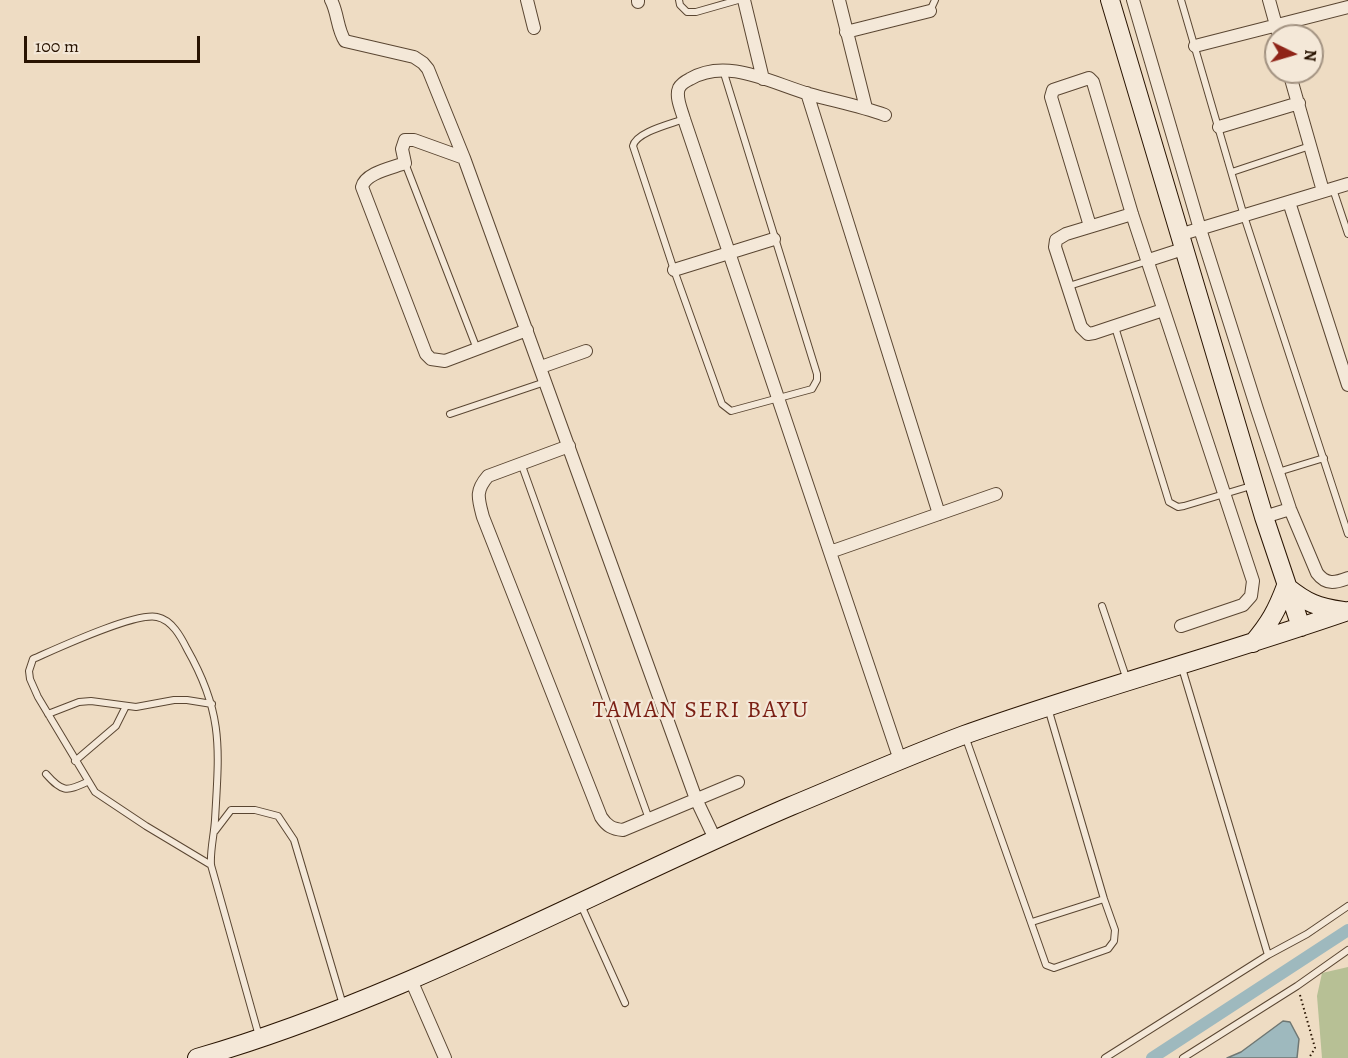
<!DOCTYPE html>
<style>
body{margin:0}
#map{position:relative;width:1348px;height:1058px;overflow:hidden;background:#eedcc3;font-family:Alegreya,serif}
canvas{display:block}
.north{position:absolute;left:1264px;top:24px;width:60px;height:60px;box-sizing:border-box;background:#f4e8d8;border:2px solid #a39382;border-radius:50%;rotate:95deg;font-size:16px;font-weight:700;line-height:24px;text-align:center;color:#291402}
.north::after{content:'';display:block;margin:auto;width:21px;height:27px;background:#8f2418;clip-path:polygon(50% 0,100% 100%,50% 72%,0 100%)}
.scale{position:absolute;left:24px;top:36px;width:176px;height:27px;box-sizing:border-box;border:3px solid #291402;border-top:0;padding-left:8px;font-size:18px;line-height:21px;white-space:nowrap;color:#291402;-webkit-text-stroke:4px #f4e8d8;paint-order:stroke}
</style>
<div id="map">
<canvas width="1348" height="1058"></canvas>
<div class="north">N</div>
<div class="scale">100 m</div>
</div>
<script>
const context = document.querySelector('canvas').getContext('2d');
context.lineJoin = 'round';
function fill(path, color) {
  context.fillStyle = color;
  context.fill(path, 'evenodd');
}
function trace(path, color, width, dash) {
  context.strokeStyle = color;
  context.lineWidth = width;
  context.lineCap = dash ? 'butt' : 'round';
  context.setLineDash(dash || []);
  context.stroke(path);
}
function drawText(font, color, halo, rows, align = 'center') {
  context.font = font + ' Alegreya,serif';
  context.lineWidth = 4.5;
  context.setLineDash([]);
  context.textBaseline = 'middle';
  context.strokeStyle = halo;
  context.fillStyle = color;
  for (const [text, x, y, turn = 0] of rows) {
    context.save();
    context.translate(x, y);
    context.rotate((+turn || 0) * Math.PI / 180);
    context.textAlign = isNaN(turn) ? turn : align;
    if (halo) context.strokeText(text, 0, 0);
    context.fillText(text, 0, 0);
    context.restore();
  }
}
fill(new Path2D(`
 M1348,967v91h-26l-5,-62 5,-23z`), '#b7c095');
const water = new Path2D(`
 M1283,1021l7,1 9,17 -2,19h-70l14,-6z`);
fill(water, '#9eb9be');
trace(water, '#6f7773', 1.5);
trace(new Path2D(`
 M1152,1058l196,-128`), '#9eb9be', 12);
const lane = new Path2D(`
 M679,0l1,5 7,7h9l42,-12
 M1181,0l63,216 104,318
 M930,11l5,-11
 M684,119c-13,5 -48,13 -51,27l41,124 48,134 9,7 81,-22 5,-9v-6l-94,-304
 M405,163l72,186
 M1232,172l78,-26
 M1333,189l15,45
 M1069,286l79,-25
 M1115,327l54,175 9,5 6,-1 67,-20
 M450,414l95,-32
 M521,463l128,356
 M1278,472l46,-14
 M1102,606l25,74
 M1182,668l86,287 39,-21 41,-28
 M48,714l31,-12 12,-1 45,6 38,-7h13l25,4
 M965,736l81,229 8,3 54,-19 6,-8 1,-11 -11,-31 -56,-191
 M75,761l41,-35 10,-20
 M46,774c16,18 20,18 41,8
 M215,831l16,-21h24l23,6 16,24 49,165
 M211,865l-65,-39 -51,-34 -57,-95 -8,-18 -1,-8 4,-12c23,-10 102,-47 124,-42 15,3 24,20 30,32 37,65 32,100 28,171 -1,16 -5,30 -4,45l48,171
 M581,905l44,98
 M1032,922l72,-23
 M1105,1058l163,-103
 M1183,1058l114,-72 51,-36`);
const street = new Path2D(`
 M331,0c7,13 6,29 14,41l69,16 9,6 5,6 36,89 232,641 19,40
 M527,0l7,28
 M638,0v2
 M744,0l19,79
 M839,0l27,108
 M1133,0l67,229 57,180 33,100 27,64c9,12 18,10 31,5
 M1269,0l10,36
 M846,32l84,-21
 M1195,46l153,-39
 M1289,72l34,119
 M807,93l132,421
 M885,115c-25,-9 -51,-14 -76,-21 -38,-11 -82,-37 -119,-15 -4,2 -9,5 -11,9 -4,9 3,23 5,31l216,641
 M1219,127l80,-24
 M464,158l-50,-18h-9l-3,9 3,14c-13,5 -40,10 -43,24l64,167 5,5 14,2 82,-31
 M1289,202l59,183
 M1132,214l-66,20 -10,6 -1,7 26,80 7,7 6,-1 69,-23
 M1090,226l-39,-129 2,-7 36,-12 4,4 39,132 121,367 -2,15 -8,9 -62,21
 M1179,235l169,-51
 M1149,260l34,-11
 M674,270l100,-31
 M541,367l45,-16
 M569,446l-81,30c-13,15 -10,22 -5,41l118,300c6,9 11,12 22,13l115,-48
 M1264,517l26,-8
 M830,552l166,-58
 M411,980l34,78`);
const secondary = new Path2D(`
 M1110,0l154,517 37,110
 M1287,587c20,16 30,20 56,24
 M1253,643c17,-20 24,-33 33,-57
 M197,1058c207,-60 397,-168 594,-252 58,-24 114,-49 173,-71 126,-45 257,-80 384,-124`);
trace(lane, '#5a4632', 8);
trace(street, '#5a4632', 14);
trace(secondary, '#291402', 20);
trace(new Path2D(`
 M1300,995l15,53 -6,10`), '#291402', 2, [1.5, 3]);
trace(lane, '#f4e8d8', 6);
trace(street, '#f4e8d8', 12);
trace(secondary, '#f4e8d8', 18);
context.letterSpacing = '1.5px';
drawText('24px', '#7a1f14', '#f4e8d8', [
 ["TAMAN SERI BAYU",701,711]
]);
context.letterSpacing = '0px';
</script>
